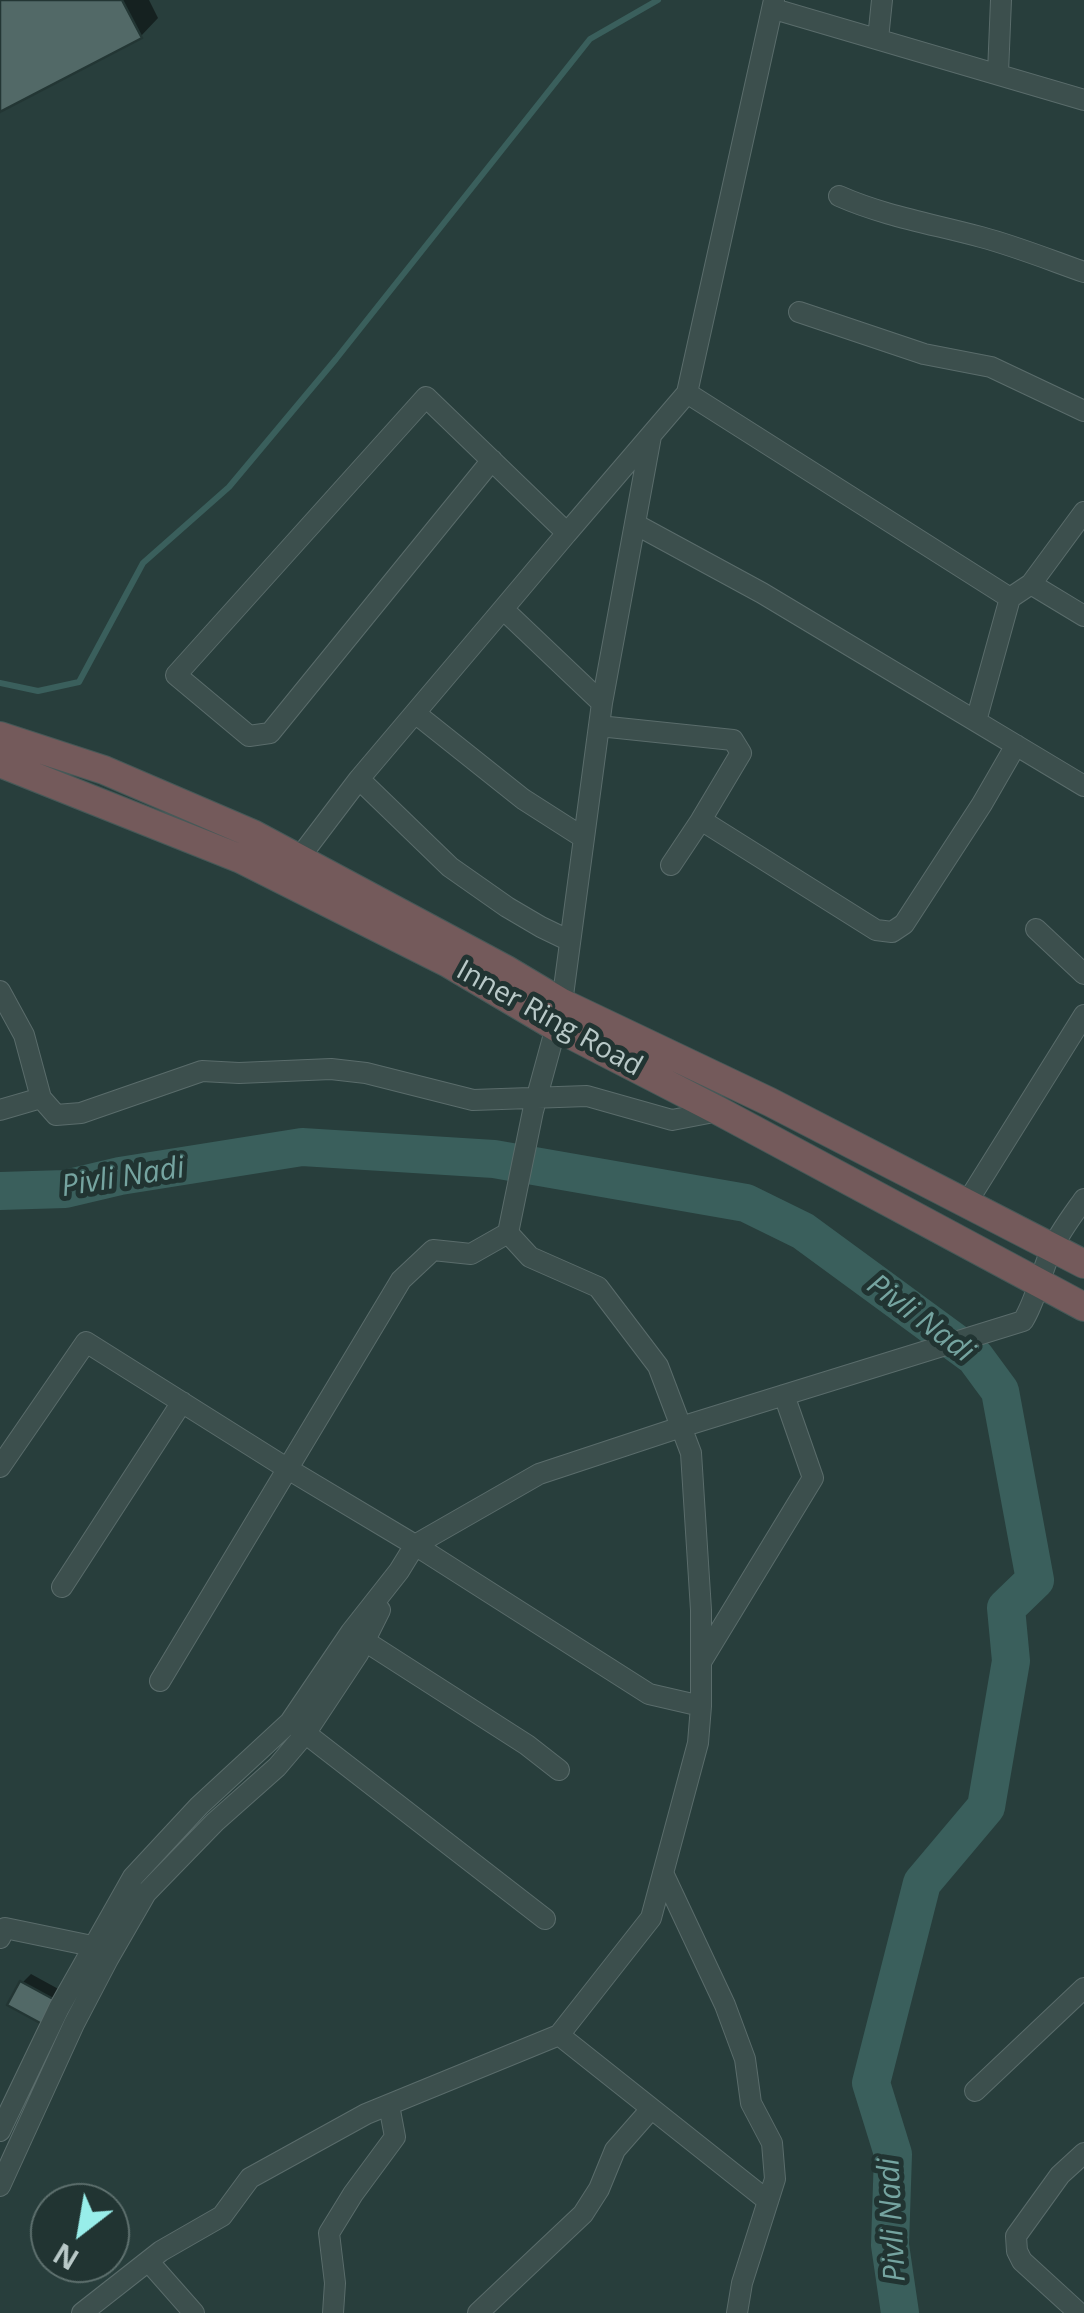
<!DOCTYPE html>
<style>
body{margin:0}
#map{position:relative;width:1084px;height:2313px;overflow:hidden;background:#283e3c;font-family:"Open Sans",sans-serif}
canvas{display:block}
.north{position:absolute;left:30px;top:2183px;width:100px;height:100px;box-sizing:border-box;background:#213432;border:2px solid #5e706e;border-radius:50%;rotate:211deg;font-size:28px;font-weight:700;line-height:40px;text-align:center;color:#b9c9c8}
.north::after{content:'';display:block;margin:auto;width:35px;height:45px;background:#98eeea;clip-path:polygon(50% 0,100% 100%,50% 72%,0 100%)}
</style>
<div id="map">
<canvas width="1084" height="2313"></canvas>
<div class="north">N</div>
</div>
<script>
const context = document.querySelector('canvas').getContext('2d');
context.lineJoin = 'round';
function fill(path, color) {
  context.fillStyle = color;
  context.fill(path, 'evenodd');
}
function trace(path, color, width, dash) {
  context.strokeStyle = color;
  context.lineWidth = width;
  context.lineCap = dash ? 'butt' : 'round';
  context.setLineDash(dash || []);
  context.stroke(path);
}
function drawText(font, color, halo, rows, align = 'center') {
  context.font = font + ' "Open Sans",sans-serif';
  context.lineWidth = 10;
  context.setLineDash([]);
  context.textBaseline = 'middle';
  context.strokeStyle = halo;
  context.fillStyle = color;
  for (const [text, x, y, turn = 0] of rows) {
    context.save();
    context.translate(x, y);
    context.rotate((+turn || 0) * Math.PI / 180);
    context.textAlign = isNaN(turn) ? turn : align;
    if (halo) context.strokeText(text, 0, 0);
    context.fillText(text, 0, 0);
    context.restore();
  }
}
fill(new Path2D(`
 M0,0h149l9,18 -17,18 -141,73z
 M31,1974l31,17 -12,21 -28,-29z`), '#0007');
trace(new Path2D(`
 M0,683l38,8 41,-9 64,-119 86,-76 107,-128 254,-320 68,-39`), '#3a5f5c', 6);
trace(new Path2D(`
 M0,1191l65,-2 55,-13 182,-29 192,12 252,44 57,28 172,126 25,34 35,189 -29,28 5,53 -25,146 -64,76 -51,200 22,71 -3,91 10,68`), '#3a5f5c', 38);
const building = new Path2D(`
 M0,0h122l20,38 -142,74z
 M20,1981l35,19 -13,24 -35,-19z`);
fill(building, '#526967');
trace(building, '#233634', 2.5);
const minor = new Path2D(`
 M774,9l310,91
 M878,39l4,-39
 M998,73l3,-73
 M839,196c45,20 94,28 142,41 34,9 69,23 103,35
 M799,312l125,42 67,13 93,44
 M687,393l323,205 21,-14 53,-72
 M492,460l-222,273 -21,3 -73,-61 250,-278 141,136 120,-140 87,-393
 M635,524l127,69 322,193
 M567,533l-64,76 99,94
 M1031,584l53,32
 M415,713l108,86 61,39
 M976,721l34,-123
 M599,726l134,14 8,13 -40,67
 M359,779l91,88 57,40 34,20 29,14
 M671,865l30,-45 175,110 16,2 12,-8 78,-120 34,-59
 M293,866l66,-87 144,-170
 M1036,929l48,45
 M0,991l24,44 17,63 15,17 25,-2 121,-42 37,2 92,-4 35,4 107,27 114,-4 85,24 47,-9
 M562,1003l40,-300 49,-267
 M0,1110l41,-12
 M966,1204l118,-189
 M0,1467l86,-125 202,127 127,76 234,149 52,12
 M62,1587l120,-185
 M357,1636l170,109 32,25
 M701,1662l112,-184 -29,-83
 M160,1681l241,-401 32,-30 38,4 37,-21 25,-122 23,-84
 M296,1726l249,193
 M663,1873l62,132 20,54 6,44 21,40 3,36 -33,104 -5,30
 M0,1938l5,-10 87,18
 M559,2035l209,166
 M975,2091l109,-103
 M0,2131l59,-123 74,-131 66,-71 91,-84 61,-90 48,-61 16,-26 124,-71 142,-47 342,-106c13,-21 17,-45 27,-68 8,-19 22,-37 34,-54
 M0,2186l74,-162 34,-65 38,-66 69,-71 62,-55 28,-33 53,-80 22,-44
 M149,2262l45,51
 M82,2313l79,-62 61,-35 28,-38 116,-64 193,-79 92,-117 47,-175 3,-37v-96l-10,-157 -33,-87 -60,-79 -68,-30 -22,-24
 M333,2313l2,-30 -6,-50 24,-39 42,-57 -6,-32
 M478,2313l105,-99 16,-25 16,-39 36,-41
 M1079,2313l-57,-52 -5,-10 -1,-15 44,-61 24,-22`);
const highway = new Path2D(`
 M0,736l104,34 149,64 252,135 57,34 208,99 314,162
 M0,763l241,96 207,104 108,64 163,84 365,196`);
trace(minor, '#5a6c6b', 22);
trace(highway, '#475958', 30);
trace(minor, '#3c4f4d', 20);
trace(highway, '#745a5b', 28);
drawText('28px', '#b9c9c8', '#213432', [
 ["Inner Ring Road",549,1019,29]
]);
drawText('italic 30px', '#75a4a0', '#213432', [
 ["Pivli Nadi",123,1178,-9],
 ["Pivli Nadi",920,1319,37],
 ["Pivli Nadi",893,2220,-93]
]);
</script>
